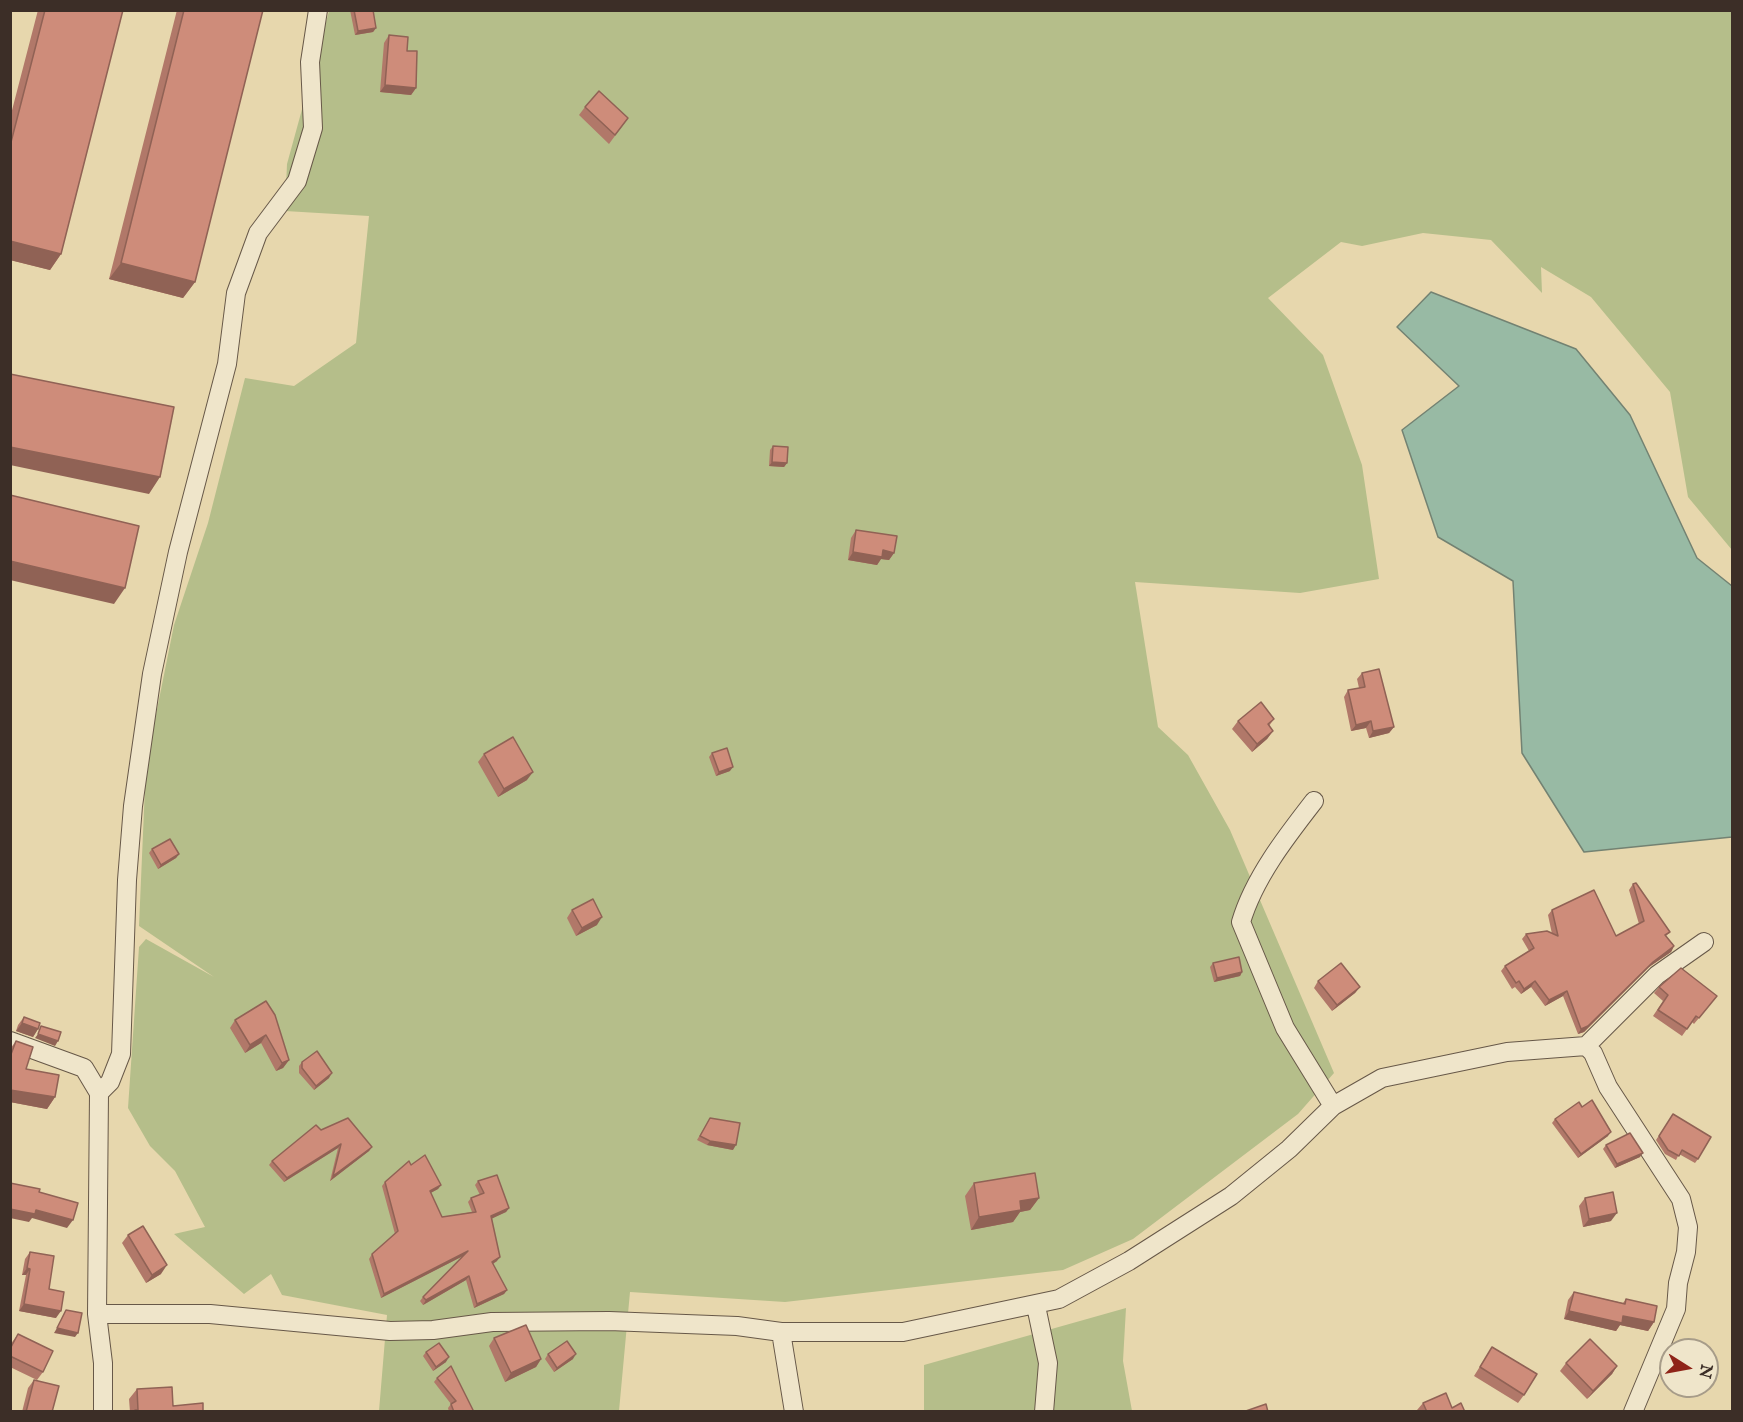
<!DOCTYPE html>
<style>
body{margin:0}
#map{position:relative;width:1743px;height:1422px;overflow:hidden;background:#e7d7ad;font-family:"IM FELL English",serif}
canvas{display:block}
.frame{position:absolute;inset:0;border:12px solid #3c2e27;pointer-events:none}
.north{position:absolute;left:1659px;top:1338px;width:60px;height:60px;box-sizing:border-box;background:#efe5ca;border:2px solid #a79c89;border-radius:50%;rotate:101deg;font-size:16px;font-weight:700;line-height:24px;text-align:center;color:#3c2e27}
.north::after{content:'';display:block;margin:auto;width:21px;height:27px;background:#8f2418;clip-path:polygon(50% 0,100% 100%,50% 72%,0 100%)}
</style>
<div id="map">
<canvas width="1743" height="1422"></canvas>
<div class="frame"></div>
<div class="north">N</div>
</div>
<script>
const context = document.querySelector('canvas').getContext('2d');
context.lineJoin = 'round';
function fill(path, color) {
  context.fillStyle = color;
  context.fill(path, 'evenodd');
}
function trace(path, color, width, dash) {
  context.strokeStyle = color;
  context.lineWidth = width;
  context.lineCap = dash ? 'butt' : 'round';
  context.setLineDash(dash || []);
  context.stroke(path);
}
fill(new Path2D(`
 M329,11h1403v539l-44,-53 -18,-105 -79,-95 -50,-30 1,26 -51,-53 -68,-7 -61,13 -21,-4 -73,56 55,57 39,110 17,114 -79,14 -165,-11 23,145 30,28 42,75 104,243 -36,41 -165,125 -70,31 -278,32 -155,-10 -11,119h-240l8,-96 -105,-20 -11,-21 -27,20 -70,-60 31,-7 -30,-56 -25,-25 -22,-38 11,-161 7,-8 68,38 -75,-51 7,-162 28,-139 34,-102 37,-145 49,8 62,-43 13,-127 -84,-5 2,-47z
 M1126,1308l-3,53 9,50h-208v-46z`), '#b5be8a');
const water = new Path2D(`
 M1431,292l145,57 54,66 67,143 35,28v251l-148,15 -62,-99 -9,-172 -75,-44 -36,-107 57,-44 -62,-59z`);
fill(water, '#98baa4');
trace(water, '#738272', 1.5);
const minor = new Path2D(`
 M1314,801c-28,36 -60,77 -73,121l44,106 48,78
 M10,1041l74,27 15,25
 M1586,1046l7,7 15,34 73,112 7,28 -2,25 -8,31 -2,26 -43,103
 M1036,1306l12,57 -4,49
 M97,1314h113l180,17 43,-1 59,-8 117,-1 128,5 44,6h122l156,-33 70,-38 102,-65 58,-47 44,-43 49,-28 125,-26 79,-6 71,-71 47,-33
 M781,1332l13,80
 M103,1412v-49l-6,-49 2,-221 11,-11 11,-28 6,-174 6,-74 19,-132 26,-122 49,-188 9,-71 22,-60 39,-52 16,-53 -3,-66 8,-52`);
trace(minor, '#675848', 20);
trace(minor, '#efe5ca', 18);
fill(new Path2D(`
 M38,10h85l-62,244 -11,16 -40,-10v-142z
 M177,10h86l-68,272 -12,16 -74,-19z
 M350,10h23l3,18 -3,4 -18,3z
 M389,35l18,16 9,37 -5,7 -31,-3 4,-49z
 M585,107l43,11 -19,26 -30,-29z
 M773,446l14,17 -3,4 -15,-1 1,-16z
 M856,530l38,23 -5,7 -8,-1 -4,6 -29,-5 3,-22z
 M1362,673l32,54 -5,6 -20,5 -3,-10 -15,3 -7,-34 4,-7 11,-2 -2,-9z
 M1274,719l-5,7 4,5 -6,8 -15,13 -20,-23 6,-8z
 M712,753l18,18 -14,5 -7,-19z
 M484,754l43,26 -29,17 -20,-35z
 M152,849l27,5 -3,4 -18,11 -9,-16z
 M1633,884l37,48 -4,4 8,10 -3,6 -22,15 -65,65 -6,2 -15,-38 -18,10 -14,-19 -10,7 -6,-7 -3,2 -11,-18 4,-5 24,-15 -7,-12 4,-5h26l-4,-19 4,-5 64,26 23,-12 -10,-34z
 M572,910l25,15 -21,11 -9,-18z
 M1213,963l29,9 -2,4 -26,6 -4,-15z
 M1318,981l42,6 -5,6 -23,18 -18,-23z
 M1659,987l58,9 -23,28 -2,-2 -10,14 -29,-20 10,-15 -9,-8z
 M266,1001l23,59 -6,8 -7,3 -15,-28 -16,10 -15,-25 5,-8z
 M24,1017l14,12 -5,8 -17,-6 2,-6z
 M16,1041l10,28 29,28 -8,12 -37,-7v-53z
 M302,1062l27,16 -15,12 -15,-17v-7z
 M1673,1114l25,45 -3,4 -16,-9 -3,6 -11,-6 -9,-14z
 M710,1118l23,32 -26,-5 -10,-5z
 M1555,1119l53,17 -30,22 -26,-35z
 M321,1130l51,17 -3,4 -39,30 8,-33 -54,34 -15,-17 3,-4z
 M1606,1145l34,12 -25,11 -12,-19z
 M411,1165l30,20 -3,4 -8,4 12,24 30,-5 -4,-10 3,-4 9,-3 -5,-10 3,-4 31,27 -3,4 -14,6 5,43 -4,3 14,26 -3,4 -30,14 -8,-28 -43,25 -3,-4 3,-4 40,-41 -82,42 -12,-39 3,-5 23,-20 -13,-48 3,-4z
 M974,1183l65,15 -9,12 -10,2 -7,10 -42,8 -6,-34z
 M1585,1198l26,23 -28,6 -4,-21z
 M128,1235l33,39 -15,9 -24,-40z
 M30,1252l19,37 7,29 -37,-7 7,-36h-4l3,-16z
 M1574,1292l49,11 3,-4 28,23 -6,9 -28,-6 -4,6 -52,-12 4,-19z
 M18,1334l25,38 -6,8 -27,-13v-22z
 M494,1338l47,21 -5,8 -31,15 -16,-36z
 M1492,1347l32,48 -6,8 -44,-27z
 M426,1352l20,10 -13,9 -10,-15z
 M548,1354l25,5 -19,13 -9,-13z
 M1566,1363l51,3 -5,8 -25,25 -27,-28z
 M437,1378l37,34h-25l-1,-4 3,-4 -17,-22z
 M34,1380l18,32h-30l6,-24z
 M137,1389l36,17 30,6h-73l-1,-13z
 M1423,1403l29,5 13,4h-47l-1,-2z`), '#b17869');
fill(new Path2D(`
 M376,28l-3,4 -18,3 3,-4z
 M385,85l31,3 -5,7 -31,-3z
 M10,241l51,13 -11,16 -40,-10z
 M121,263l74,19 -12,16 -74,-19z
 M10,447l150,30 -11,17 -139,-29z
 M772,462l15,1 -3,4 -15,-1z
 M883,550l11,3 -5,7 -8,-1 -4,6 -29,-5 5,-8z
 M10,561l115,27 -11,16 -104,-24z
 M1371,721l-5,7 -15,3 5,-6z
 M1394,727l-5,6 -20,5 4,-7z
 M1273,731l-6,8 -15,13 5,-8z
 M733,767l-3,4 -14,5 3,-4z
 M533,772l-6,8 -29,17 6,-8z
 M179,854l-3,4 -18,11 3,-4z
 M602,917l-5,8 -21,11 6,-8z
 M1674,946l-3,6 -22,15 -65,65 -6,2 3,-5 72,-67z
 M1242,972l-2,4 -26,6 3,-4z
 M1535,981l-4,6 -10,7 3,-5z
 M1360,987l-5,6 -23,18 5,-6z
 M1567,991l-4,5 -18,10 4,-6z
 M22,1023l16,6 -5,8 -17,-6z
 M38,1034l20,7 -3,5 -20,-8z
 M266,1035l-5,8 -16,10 5,-8z
 M289,1060l-6,8 -7,3 6,-8z
 M332,1073l-3,5 -15,12 2,-4z
 M10,1090l45,7 -8,12 -37,-7z
 M1611,1132l-3,4 -30,22 3,-4z
 M710,1141l26,4 -3,5 -26,-5z
 M341,1144l-3,4 -54,34 3,-4z
 M372,1147l-3,4 -39,30 3,-5z
 M1643,1153l-3,4 -25,11 2,-4z
 M441,1185l-3,4 -11,6 3,-4z
 M1039,1198l-9,12 -10,2 -7,10 -42,8 8,-13 41,-16z
 M509,1208l-3,4 -17,8 2,-4z
 M10,1209l26,1 37,10 -6,8 -35,-10 -3,4 -19,-4z
 M1617,1213l-6,8 -28,6 6,-8z
 M468,1251l-3,4 -84,43 3,-4z
 M500,1257l-3,4 -8,5 3,-4z
 M167,1265l-6,9 -15,9 6,-8z
 M27,1268l3,1 -4,6h-4z
 M469,1276l-3,4 -43,25 3,-5z
 M507,1290l-3,4 -30,14 3,-4z
 M24,1304l37,7 -5,7 -37,-7z
 M1569,1311l54,5 31,6 -6,9 -28,-6 -4,6 -52,-12z
 M57,1328l21,5 -3,4 -21,-4z
 M576,1354l-3,5 -19,13 3,-4z
 M449,1357l-3,5 -13,9 3,-4z
 M541,1359l-5,8 -31,15 6,-9z
 M1617,1366l-5,8 -25,25 6,-8z`), '#906255');
const building = new Path2D(`
 M45,10h78l-62,244 -51,-13v-95z
 M184,10h79l-68,272 -74,-19z
 M354,10h19l3,18 -18,3z
 M389,35l19,2 -1,14h10l-1,37 -31,-3z
 M599,91l29,27 -13,17 -30,-28z
 M10,374l164,33 -14,70 -150,-30z
 M773,446l15,1 -1,16 -15,-1z
 M10,495l129,31 -14,62 -115,-27z
 M856,530l41,6 -3,17 -11,-3 -1,7 -29,-5z
 M1379,669l15,58 -21,4 -2,-10 -15,4 -8,-35 17,-3 -3,-14z
 M1261,702l13,17 -6,5 5,7 -16,13 -19,-23z
 M513,737l20,35 -29,17 -20,-35z
 M727,748l6,19 -14,5 -7,-19z
 M170,839l9,15 -18,11 -9,-16z
 M1636,883l34,49 -5,3 9,11 -21,16 -65,64 -7,3 -14,-38 -18,9 -14,-19 -11,8 -5,-8 -3,2 -11,-17 29,-18 -8,-14 21,-3 11,5 -6,-26 42,-20 22,46 28,-15 -11,-37z
 M593,899l9,18 -20,11 -10,-18z
 M1239,957l3,15 -25,6 -4,-15z
 M1341,963l19,24 -23,18 -19,-24z
 M1681,968l36,28 -18,22 -3,-2 -9,13 -29,-19 10,-15 -9,-8z
 M266,1001l9,14 14,45 -7,3 -16,-28 -16,10 -15,-25z
 M24,1017l16,6 -2,6 -16,-6z
 M41,1026l20,6 -3,9 -20,-7z
 M16,1041l17,6 -7,22 33,6 -4,22 -45,-7v-33z
 M317,1051l15,22 -16,13 -14,-18v-6z
 M1592,1100l19,32 -30,22 -26,-35 24,-17 3,5z
 M1673,1114l38,23 -13,22 -16,-9 -3,6 -11,-6 -9,-14z
 M348,1118l24,29 -39,29 8,-32 -54,34 -15,-17 44,-36 5,5z
 M710,1118l30,5 -4,22 -26,-4 -10,-5z
 M1630,1133l13,20 -26,11 -11,-19z
 M425,1155l16,30 -11,6 12,26 34,-5 -5,-14 13,-5 -6,-12 19,-6 12,33 -18,8 9,41 -8,5 15,28 -30,14 -8,-28 -43,24 -3,-3 45,-46 -84,43 -12,-40 26,-23 -13,-49 24,-21 2,4z
 M1035,1173l4,25 -19,3 1,9 -42,7 -5,-34z
 M10,1183l30,6 -1,3 39,11 -5,17 -37,-10 -1,4 -25,-5z
 M1613,1192l4,21 -28,6 -4,-21z
 M143,1226l24,39 -15,10 -24,-40z
 M30,1252l24,4 -5,33 15,3 -3,19 -37,-7 6,-35 -3,-1z
 M1574,1292l51,12 1,-5 31,7 -3,16 -31,-6 -1,7 -53,-12z
 M66,1310l16,3 -4,20 -21,-5z
 M526,1325l15,34 -30,14 -17,-35z
 M18,1334l35,17 -10,21 -33,-16v-7z
 M1590,1339l27,27 -24,25 -27,-28z
 M567,1341l9,13 -19,14 -9,-14z
 M439,1343l10,14 -13,10 -10,-15z
 M1492,1347l45,27 -13,21 -44,-28z
 M451,1366l23,46h-20l-3,-8 5,-3 -19,-23z
 M34,1380l25,6 -7,26h-26z
 M172,1387l1,19 30,-3v9h-68v-2h3l-1,-21z
 M1446,1393l6,15 9,-5 4,9h-38l-4,-9z
 M1266,1404l2,8h-25z`);
fill(building, '#ce8c7a');
trace(building, '#906255', 1.5);
</script>
